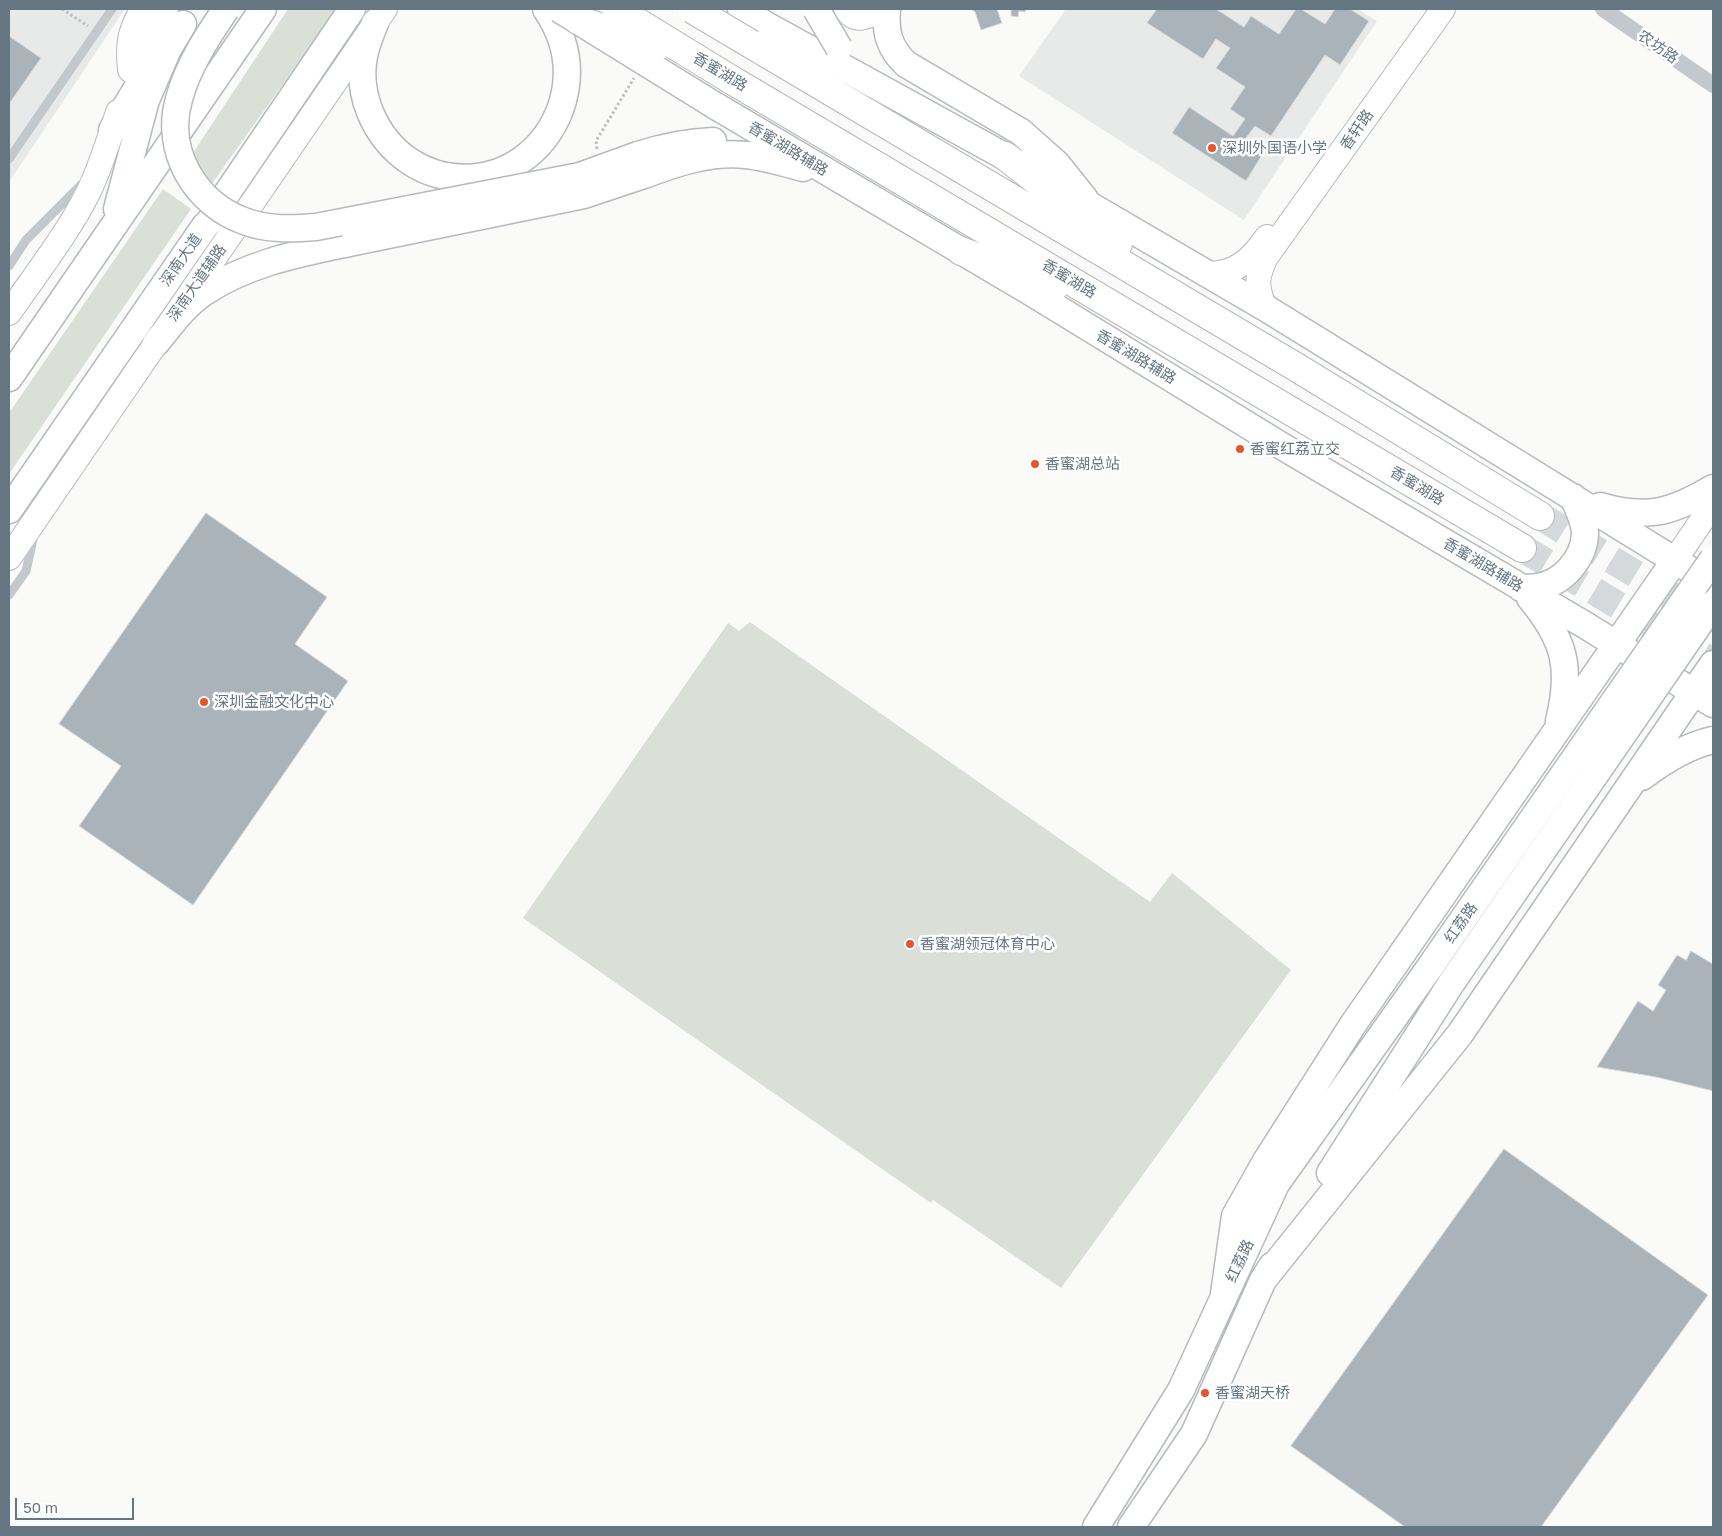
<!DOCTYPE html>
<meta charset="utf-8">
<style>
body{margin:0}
#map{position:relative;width:1722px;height:1536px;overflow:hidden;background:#fafaf8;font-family:"Golos Text",sans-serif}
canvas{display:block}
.frame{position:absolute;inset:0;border:10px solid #657683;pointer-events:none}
.scale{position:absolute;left:15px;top:1498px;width:119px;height:22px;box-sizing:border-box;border:2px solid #657683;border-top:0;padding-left:6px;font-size:15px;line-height:18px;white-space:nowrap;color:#657683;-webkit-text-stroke:4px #fff;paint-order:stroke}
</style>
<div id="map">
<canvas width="1722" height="1536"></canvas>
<div class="frame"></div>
<div class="scale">50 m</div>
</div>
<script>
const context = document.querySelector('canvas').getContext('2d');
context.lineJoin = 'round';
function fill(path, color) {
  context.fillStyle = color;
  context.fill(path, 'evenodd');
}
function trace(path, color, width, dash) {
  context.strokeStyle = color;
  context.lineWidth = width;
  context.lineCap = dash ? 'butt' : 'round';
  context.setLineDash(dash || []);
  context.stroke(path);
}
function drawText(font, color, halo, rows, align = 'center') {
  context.font = font + ' "Golos Text","Noto Sans SC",sans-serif';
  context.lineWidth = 5;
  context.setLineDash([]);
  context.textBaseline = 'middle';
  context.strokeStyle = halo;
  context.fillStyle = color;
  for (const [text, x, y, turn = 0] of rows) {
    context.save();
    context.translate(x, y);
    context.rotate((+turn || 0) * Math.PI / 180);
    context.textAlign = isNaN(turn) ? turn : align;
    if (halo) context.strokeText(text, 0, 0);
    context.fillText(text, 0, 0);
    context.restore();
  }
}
fill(new Path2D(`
 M9,9h116l-116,173z
 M1066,9h292l19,12 -133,199 -225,-144z`), '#e8e9e9');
fill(new Path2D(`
 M288,9h48l-43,61 -87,122 -27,-18z
 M163,189l28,20 -182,265v-61z
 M750,622l400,280 22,-29 119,97 -230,318 -128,-88 -2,3 -408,-285 205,-295 11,8z`), '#dadfd7');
const building = new Path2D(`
 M971,9h26l5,14 -21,7 -6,-18z
 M1003,9h23l-1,3 -6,-1 -1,6 -7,-1v-6z
 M1157,9h59l28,18 7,-11 28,18 17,-25h5l24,15 10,-15h15l19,12 -29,44 -15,-10 -54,81 -16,-10 -12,16 19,13 -16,26 -74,-48 17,-26 44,29 12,-17 -15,-10 15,-22 -29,-19 14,-20 -14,-9 -13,20 -56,-36z
 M9,36l32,22 -32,46z
 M206,513l121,84 -32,47 53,37 -155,224 -114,-79 42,-60 -62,-42z
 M1691,951l22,13v127l-57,-14 -59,-10 41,-66 15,10 13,-21 -8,-5 19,-30 9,5z
 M1504,1149l204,146 -167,232h-136l-114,-81z`);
fill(building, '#aab3b9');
trace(building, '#dcdcda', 1);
trace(new Path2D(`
 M1540,516l163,99
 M1522,548l191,114`), '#d5d9db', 28, [28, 14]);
const secondary = new Path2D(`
 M846,9c9,14 22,9 33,0
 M132,71l14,-30 20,-32
 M1207,274c29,0 44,-14 60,-37
 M1264,307c-8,-22 -8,-29 2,-50l177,-248
 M9,313c26,-38 60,-81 80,-122 12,-25 20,-52 29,-79
 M9,558l376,-549
 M1675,560l38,-56`);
const primary = new Path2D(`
 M741,9l23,15 260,143
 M887,9c-2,23 2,39 19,55l115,68 36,32 28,35
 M375,23c-5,13 -11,26 -12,40 -2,16 1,34 7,49 37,89 155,87 190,-2 13,-36 7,-70 -14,-101
 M714,105l315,186 261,160 295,174 128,79
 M112,130l31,-52
 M638,155c25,-8 48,-13 75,-14
 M644,175c32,-12 67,-24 102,-20 20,2 38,8 57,13
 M1062,189l202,118 449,277
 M117,209l29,-109 22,-51 15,-25
 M156,343c14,-17 28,-37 47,-50 46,-31 99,-40 151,-51
 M9,378l254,-369
 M1600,506c47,14 73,6 113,-18
 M9,510l196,-284 7,-7 5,-11 135,-199
 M1521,588c6,0 11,0 16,-1 25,-3 47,-28 48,-53 0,-13 -7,-25 -12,-37
 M1530,598c35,42 42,70 29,123
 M1642,777c21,-16 44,-31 71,-37
 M1330,1173l122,-191
 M1263,1280l197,-246 253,-370
 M1224,1294l11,-78 31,-55 86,-135 323,-466
 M1096,1527l85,-137 95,-206 154,-217
 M1131,1527l63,-93 69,-154 9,-14`);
const highway = new Path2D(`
 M751,44l545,323 244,149
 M132,69c-3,-25 0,-39 13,-60
 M730,79l792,469
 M1005,156l113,88
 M961,251l94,35`);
trace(secondary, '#b3babf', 26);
trace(primary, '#b5babe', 29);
trace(highway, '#b4b9bd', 30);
trace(new Path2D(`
 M62,9l26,17
 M597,149l-1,-8 38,-63`), '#bbbfc2', 3, [2.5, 2.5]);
trace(new Path2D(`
 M9,159l103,-150
 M9,266l17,-26 60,-60
 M9,595l17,-24 8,-36`), '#c3c8cc', 9);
trace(new Path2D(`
 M1603,9l110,76`), '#c3c8cc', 16);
trace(secondary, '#fff', 24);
trace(primary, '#fff', 26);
trace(highway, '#fff', 28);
const primaryBridge = new Path2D(`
 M226,9c-19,28 -38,57 -47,90 -15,52 16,104 65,122 23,9 48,8 72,6l264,-51 58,-21
 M559,9l155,96
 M816,9l23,39
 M354,242l230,-47 60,-20
 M1430,967l283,-408
 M1452,982l261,-378`);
const highwayBridge = new Path2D(`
 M616,9l114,70
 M692,9l59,35
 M578,20l79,26`);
trace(primaryBridge, '#b5babe', 29, []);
trace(highwayBridge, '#b4b9bd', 30, []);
trace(primaryBridge, '#fff', 26);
trace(highwayBridge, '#fff', 28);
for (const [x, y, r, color] of [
 [1212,148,5,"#e4572e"],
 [1240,449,5,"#e4572e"],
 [1035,464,5,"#e4572e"],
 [204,702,5,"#e4572e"],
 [910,944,5,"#e4572e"],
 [1205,1393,5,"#e4572e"]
]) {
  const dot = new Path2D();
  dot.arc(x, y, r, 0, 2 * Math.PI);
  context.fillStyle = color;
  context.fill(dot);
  trace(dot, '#fff', 2);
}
drawText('15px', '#657683', '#fff', [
 ["农坊路",1658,47,35],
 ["香蜜湖路",720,72,31],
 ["香轩路",1357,130,-55],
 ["香蜜湖路辅路",788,149,31],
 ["深南大道",181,260,-55],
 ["香蜜湖路",1069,279,31],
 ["深南大道辅路",197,283,-55],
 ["香蜜湖路辅路",1136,357,31],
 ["香蜜湖路",1417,486,31],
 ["香蜜湖路辅路",1483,565,31],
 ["红荔路",1461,923,-55],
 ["红荔路",1240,1261,-65]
]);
drawText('15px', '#657683', '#fff', [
 ["深圳外国语小学",1222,148],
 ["香蜜红荔立交",1250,449],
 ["香蜜湖总站",1045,464],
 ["深圳金融文化中心",214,702],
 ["香蜜湖领冠体育中心",920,944],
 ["香蜜湖天桥",1215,1393]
], 'left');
</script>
